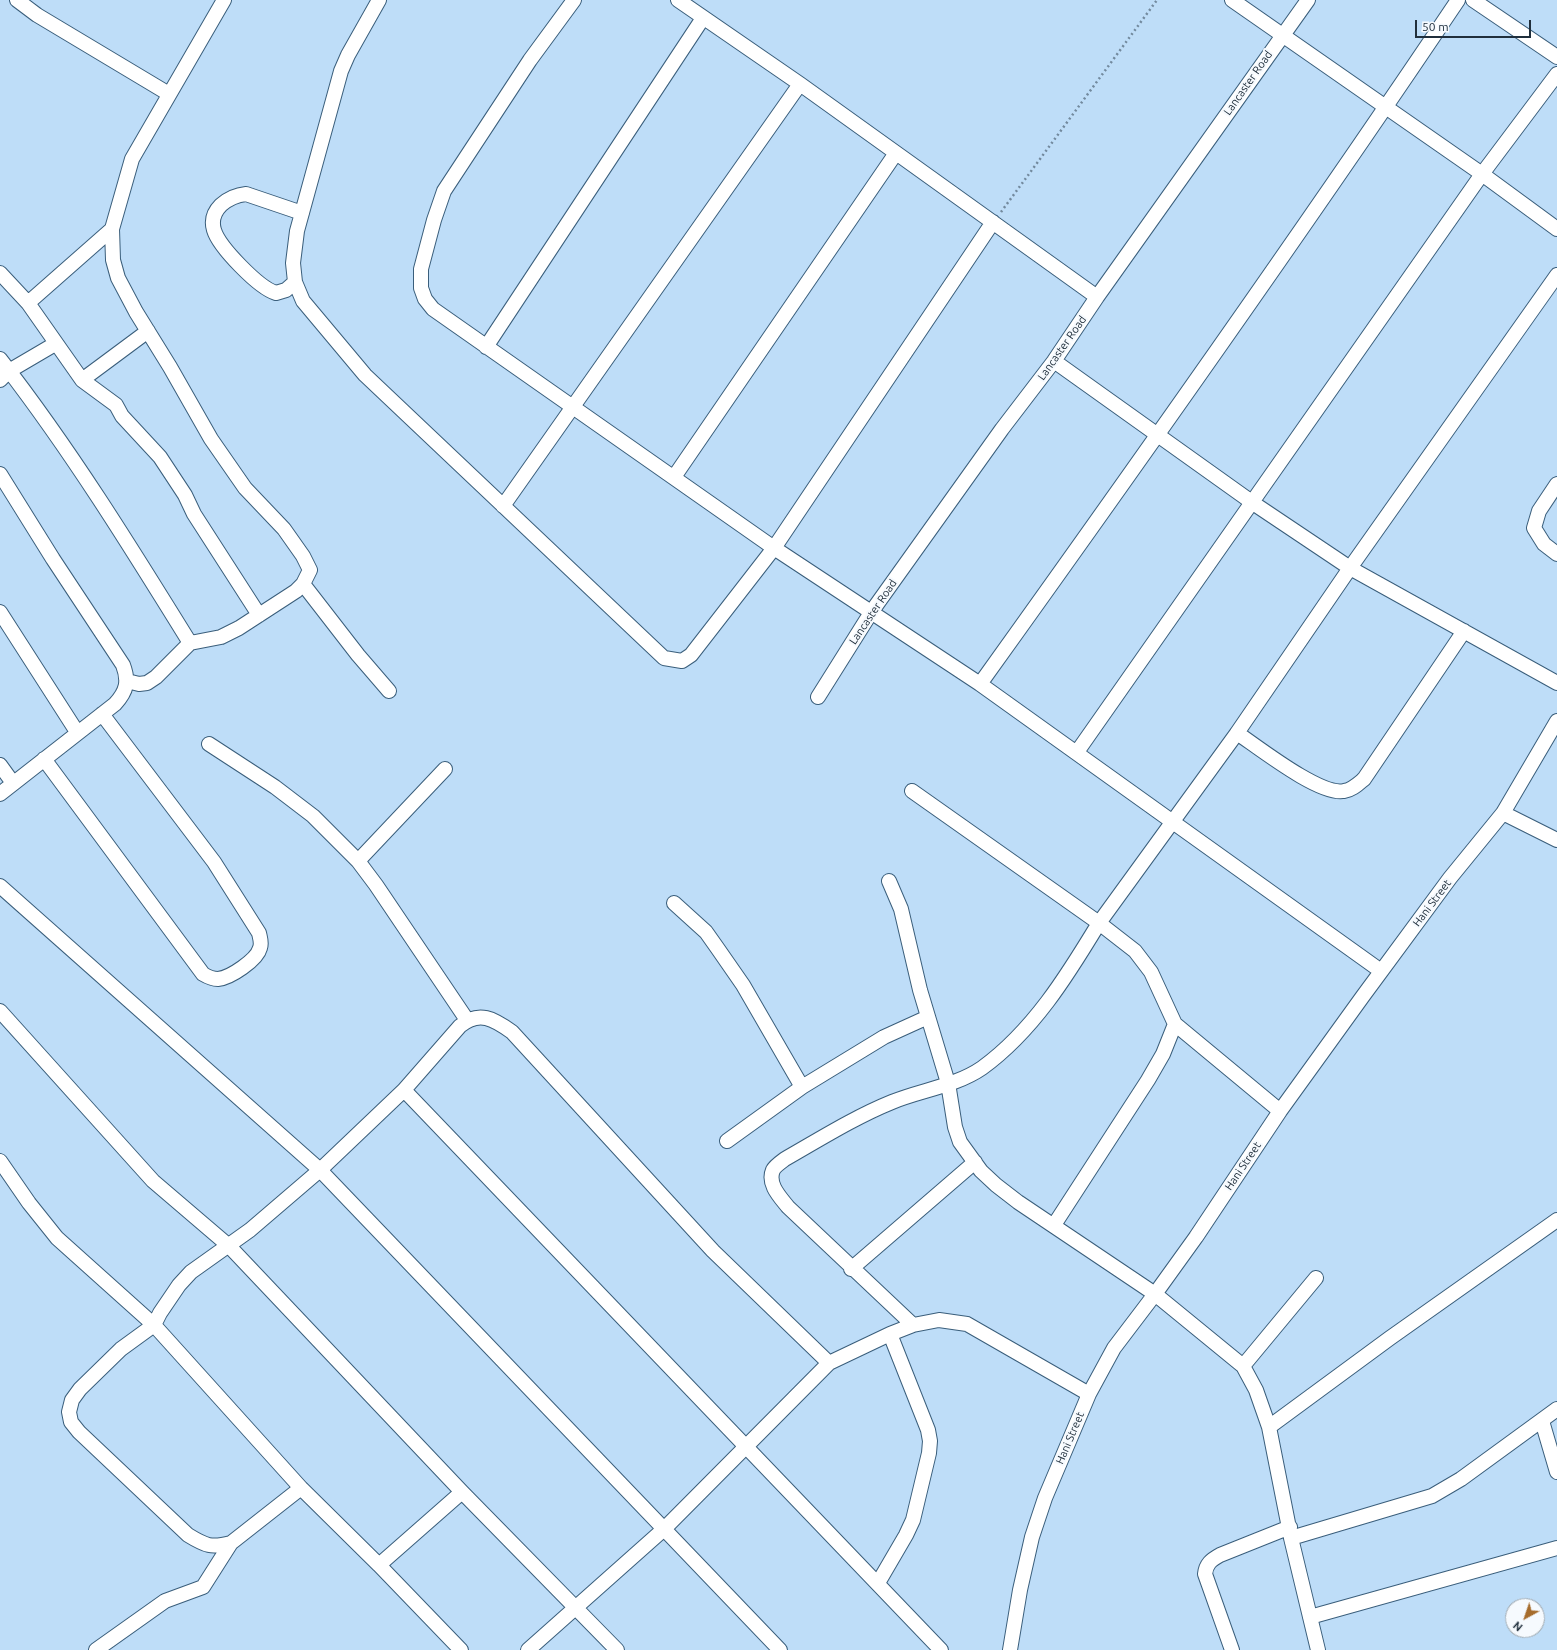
<!DOCTYPE html>
<style>
body{margin:0}
#map{position:relative;width:1557px;height:1650px;overflow:hidden;background:#beddf8;font-family:Ubuntu,sans-serif}
canvas{display:block}
.north{position:absolute;left:1505px;top:1598px;width:40px;height:40px;box-sizing:border-box;background:#f6fafe;border:1px solid #a0a9b0;border-radius:50%;rotate:220deg;font-size:11px;font-weight:700;line-height:16px;text-align:center;color:#202f3c}
.north::after{content:'';display:block;margin:auto;width:14px;height:18px;background:#a66c2c;clip-path:polygon(50% 0,100% 100%,50% 72%,0 100%)}
.scale{position:absolute;left:1415px;top:20px;width:116px;height:18px;box-sizing:border-box;border:2px solid #202f3c;border-top:0;padding-left:5px;font-size:12px;line-height:14px;white-space:nowrap;color:#202f3c;-webkit-text-stroke:3px #f6fafe;paint-order:stroke}
</style>
<div id="map">
<canvas width="1557" height="1650"></canvas>
<div class="north">N</div>
<div class="scale">50 m</div>
</div>
<script>
const context = document.querySelector('canvas').getContext('2d');
context.lineJoin = 'round';
function trace(path, color, width, dash) {
  context.strokeStyle = color;
  context.lineWidth = width;
  context.lineCap = dash ? 'butt' : 'round';
  context.setLineDash(dash || []);
  context.stroke(path);
}
function drawText(font, color, halo, rows, align = 'center') {
  context.font = font + ' Ubuntu,sans-serif';
  context.lineWidth = 4;
  context.setLineDash([]);
  context.textBaseline = 'middle';
  context.strokeStyle = halo;
  context.fillStyle = color;
  for (const [text, x, y, turn = 0] of rows) {
    context.save();
    context.translate(x, y);
    context.rotate((+turn || 0) * Math.PI / 180);
    context.textAlign = isNaN(turn) ? turn : align;
    if (halo) context.strokeText(text, 0, 0);
    context.fillText(text, 0, 0);
    context.restore();
  }
}
const street = new Path2D(`
 M17,0l20,15 132,79
 M379,0l-31,55 -7,16 -44,160 -4,32 2,19 8,19 62,74 299,283 18,3 9,-6 83,-107 219,-326
 M574,0l-44,60 -86,131 -10,29 -13,49v19l4,11 8,10 341,239 206,136 401,287
 M678,0l122,84 297,213
 M1232,0l250,174 75,55
 M1473,0l84,57
 M0,273l28,30 54,77 34,25 6,11 38,41 25,38 9,19 65,101
 M295,282l-9,8 -10,3c-17,-5 -57,-46 -62,-63 -3,-10 0,-18 7,-25 8,-7 15,-10 25,-11l56,19
 M28,303l84,-74
 M486,347l217,-329
 M0,359c70,90 130,187 190,284
 M1054,361l199,142 97,65 207,115
 M0,380l9,-9 46,-27
 M82,380l66,-49
 M0,474l53,85 70,106c6,16 4,26 -8,39l-115,90
 M674,477l222,-324
 M1557,484l-18,27 -5,17 10,16 13,10
 M503,506l297,-422
 M303,584l55,71 31,36
 M0,612l77,120
 M127,681l12,3 8,-1 9,-6 34,-34 31,-6 18,-9 57,-37 7,-7 7,-14 -7,-14 -19,-27 -39,-41 -34,-49 -41,-72 -34,-55 -18,-34 -5,-18 -1,-31 20,-70 92,-159
 M980,684c162,-226 323,-453 478,-684
 M818,697l54,-86 130,-182 52,-68 43,-64 211,-297
 M1237,733c21,14 83,63 107,58 8,-1 14,-7 20,-12l100,-148
 M209,744l66,43 38,29 45,45 18,24 91,135
 M1077,752l405,-578 75,-100
 M44,759l159,215c5,3 9,5 15,5 12,-1 39,-19 42,-31 2,-5 0,-10 -1,-15l-45,-71 -112,-148
 M0,765l13,18
 M912,791l187,132 36,28 16,21 24,52 105,87
 M1503,813l54,27
 M358,861l87,-92
 M889,881l12,28 19,81 28,93 7,44 5,15 21,29 15,14 22,17 137,92 88,72 13,24 13,37 22,111 27,112
 M0,886l320,284 460,480
 M674,903l32,29 12,17 25,36 59,102
 M0,1011l153,170 76,65 233,246 155,158
 M404,1090l537,560
 M727,1141l75,-54 82,-50 44,-20
 M0,1161l29,42 28,35 97,87 147,163 78,77 82,85
 M1054,1225l94,-145 15,-26 12,-30
 M851,1269l124,-107
 M913,1325l-125,-118c-8,-10 -21,-23 -15,-37 2,-4 8,-8 12,-11 35,-20 70,-42 107,-57 29,-12 64,-16 90,-34 51,-37 85,-92 117,-145l138,-190 113,-165 207,-293
 M1243,1366l73,-88
 M1542,1421l15,51
 M1269,1427l121,-89 167,-118
 M1291,1538l141,-42 29,-17 96,-70
 M231,1543c-20,5 -25,3 -43,-8l-109,-103 -8,-10 -2,-10 3,-12 8,-11 41,-40 33,-24 6,-12 19,-28 12,-13 59,-42 70,-60 84,-80 56,-64c19,-16 34,-7 52,6l201,219 116,112
 M379,1565l83,-73
 M878,1583l28,-48 7,-15 16,-67 1,-12 -2,-11 -38,-96
 M1310,1617l247,-69
 M96,1650l69,-49 38,-14 28,-44 70,-55
 M528,1650l136,-121 165,-166 61,-29 23,-9 26,-5 28,4 122,70
 M1010,1650l10,-60 12,-53 13,-39 44,-104 25,-46 41,-54 41,-57 84,-126 83,-115 87,-118 53,-65 54,-92
 M1232,1650l-27,-76c1,-10 6,-14 15,-19l70,-28`);
trace(street, '#3a5e7b', 16);
trace(new Path2D(`
 M1001,212l156,-212`), '#72899d', 2.5, [2, 3]);
trace(street, '#fff', 14);
drawText('11px', '#202f3c', '#f6fafe', [
 ["Lancaster Road",1248,83,-55],
 ["Lancaster Road",1062,348,-55],
 ["Lancaster Road",873,612,-56],
 ["Hani Street",1432,903,-53],
 ["Hani Street",1243,1166,-56],
 ["Hani Street",1070,1438,-67]
]);
</script>
